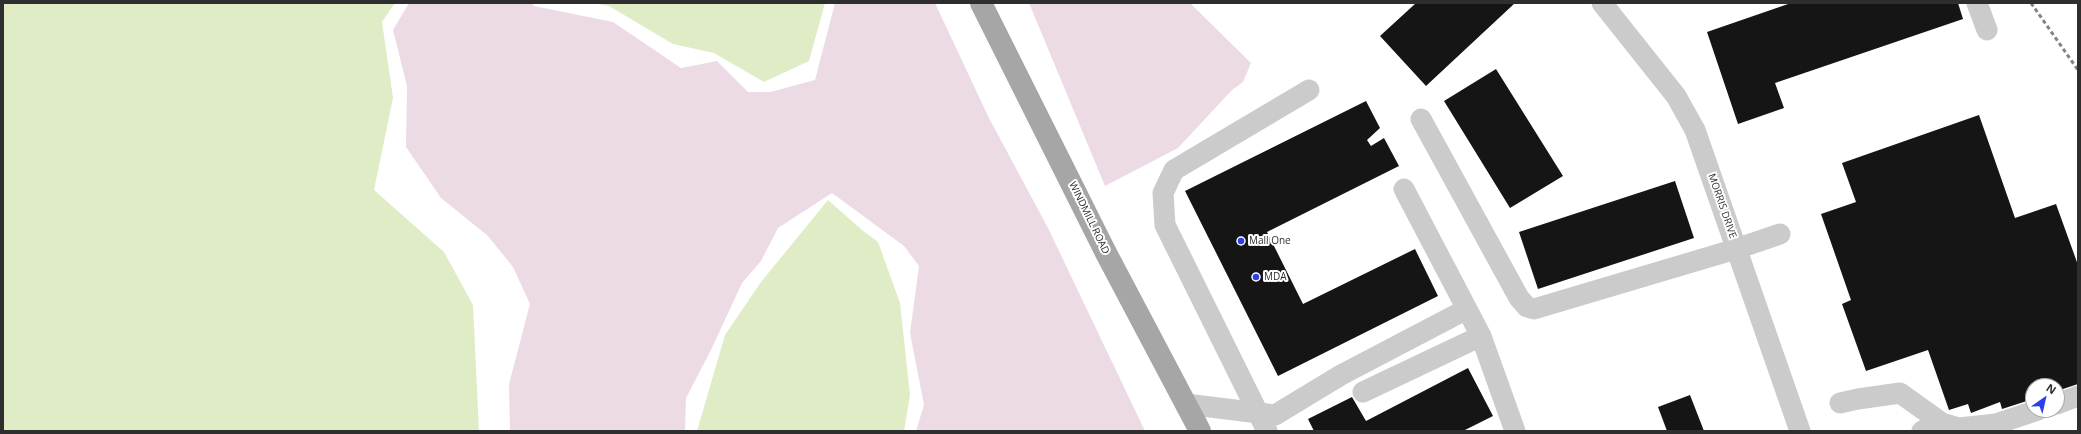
<!DOCTYPE html>
<style>
body{margin:0}
#map{position:relative;width:2081px;height:434px;overflow:hidden;background:#fff;font-family:"Open Sans",sans-serif}
canvas{display:block}
.frame{position:absolute;inset:0;border:4px solid #2e2e2e;pointer-events:none}
.north{position:absolute;left:2025px;top:378px;width:40px;height:40px;box-sizing:border-box;background:#fff;border:1px solid #ababab;border-radius:50%;rotate:34deg;font-size:11px;font-weight:700;line-height:16px;text-align:center;color:#2e2e2e}
.north::after{content:'';display:block;margin:auto;width:14px;height:18px;background:#2940eb;clip-path:polygon(50% 0,100% 100%,50% 72%,0 100%)}
</style>
<div id="map">
<canvas width="2081" height="434"></canvas>
<div class="frame"></div>
<div class="north">N</div>
</div>
<script>
const context = document.querySelector('canvas').getContext('2d');
context.lineJoin = 'round';
function fill(path, color) {
  context.fillStyle = color;
  context.fill(path, 'evenodd');
}
function trace(path, color, width, dash) {
  context.strokeStyle = color;
  context.lineWidth = width;
  context.lineCap = dash ? 'butt' : 'round';
  context.setLineDash(dash || []);
  context.stroke(path);
}
function drawText(font, color, halo, rows, align = 'center') {
  context.font = font + ' "Open Sans",sans-serif';
  context.lineWidth = 4;
  context.setLineDash([]);
  context.textBaseline = 'middle';
  context.strokeStyle = halo;
  context.fillStyle = color;
  for (const [text, x, y, turn = 0] of rows) {
    context.save();
    context.translate(x, y);
    context.rotate((+turn || 0) * Math.PI / 180);
    context.textAlign = isNaN(turn) ? turn : align;
    if (halo) context.strokeText(text, 0, 0);
    context.fillText(text, 0, 0);
    context.restore();
  }
}
fill(new Path2D(`
 M409,3h122l3,3 79,16 68,46 36,-7 31,31h22l45,-12 20,-77h100l54,115 59,110 97,203h-229l8,-26 -14,-72 9,-67 -15,-20 -72,-53 -54,35 -17,33 -19,22 -31,67 -25,48 -1,33h-175l-1,-47 21,-80 -17,-37 -25,-31 -47,-38 -35,-51 1,-61 -14,-56z
 M1029,3h161l61,60 -8,19 -11,8 -54,58 -73,38z`), '#ecdbe5');
fill(new Path2D(`
 M3,3h392l-13,19 11,76 -19,92 70,62 29,53 6,126h-476z
 M594,3h231l-16,58 -45,21 -50,-29 -41,-9 -64,-38z
 M828,200l34,30 16,12 22,61 10,92 -6,36h-207l28,-96 36,-53z`), '#dfecc6');
fill(new Path2D(`
 M1416,3h99l-89,83 -46,-50z
 M1791,3h167l5,16 -188,64 9,25 -46,16 -31,-92z
 M1496,69l67,107 -53,32 -66,-107z
 M1366,101l14,27 -13,12 4,6 13,-8 15,28 -132,66 36,72 112,-55 23,47 -160,80 -93,-185z
 M1979,115l36,103 41,-14 22,61v119l-21,7v-5h-24v13l-31,10 -2,-7 -29,11 -3,-9 -19,6 -21,-60 -62,21 -24,-67 9,-4 -30,-86 35,-12 -14,-39z
 M1675,181l19,57 -156,51 -19,-57z
 M1468,368l25,48 -30,15h-149l-6,-12 44,-22 14,24z
 M1690,395l14,36h-37l-9,-24z`), '#151515');
trace(new Path2D(`
 M1602,3l74,93 19,34 105,301
 M1977,3l10,27
 M1421,119l98,179 8,9 7,2 202,-60 44,-15
 M1404,189l77,147 34,95
 M1363,392l118,-56
 M1840,403l18,-4 42,-6 42,30
 M1186,404l89,11 66,-40 126,-66
 M2057,404l21,-8
 M1267,431l-102,-206 -2,-32 11,-23 135,-80
 M1922,431l20,-8 17,5 37,-4 42,-14`), '#cbcbcb', 21);
trace(new Path2D(`
 M981,3l125,250 94,178`), '#a6a6a6', 22);
trace(new Path2D(`
 M2031,3l47,67`), '#838383', 3, [4, 3]);
for (const [x, y, r, color] of [
 [1241,241,4,"#2940eb"],
 [1256,277,4,"#2940eb"]
]) {
  const dot = new Path2D();
  dot.arc(x, y, r, 0, 2 * Math.PI);
  context.fillStyle = color;
  context.fill(dot);
  trace(dot, '#fff', 1.5);
}
drawText('10px', '#2e2e2e', '#fff', [
 ["MORRIS DRIVE",1722,206,71],
 ["WINDMILL ROAD",1089,218,64]
]);
drawText('10px', '#2e2e2e', '#fff', [
 ["Mall One",1249,241],
 ["MDA",1264,277]
], 'left');
</script>
